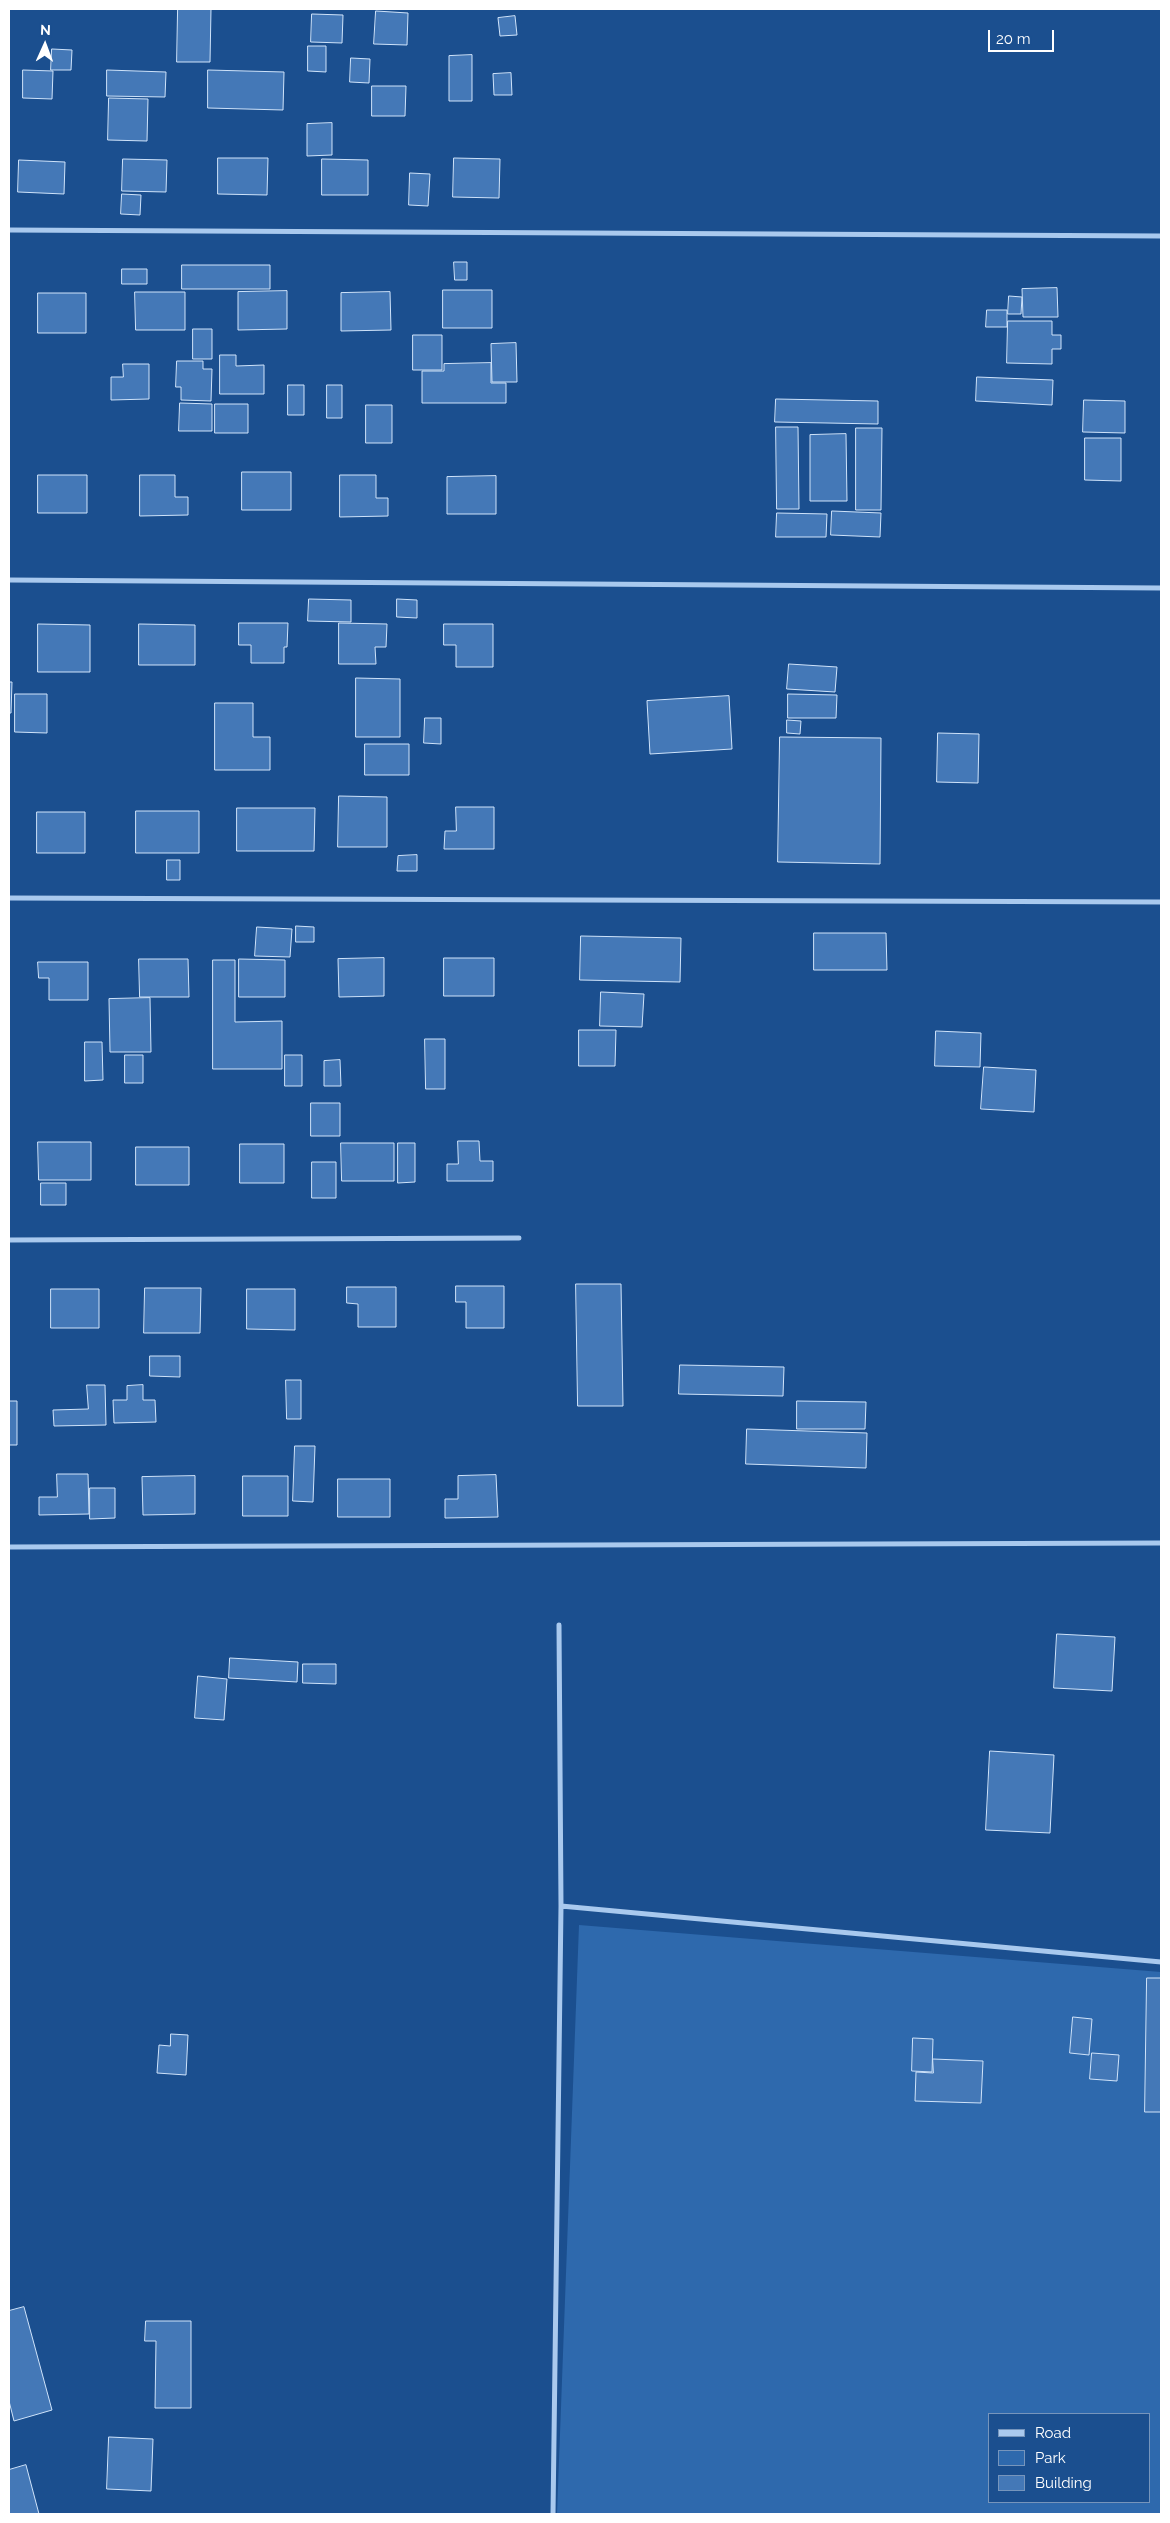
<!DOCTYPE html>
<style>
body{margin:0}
#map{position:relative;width:1170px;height:2523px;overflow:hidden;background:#1b4f8f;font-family:Raleway,sans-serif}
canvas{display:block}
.frame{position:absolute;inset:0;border:10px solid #fff;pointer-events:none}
.legend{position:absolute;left:988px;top:2413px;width:162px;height:90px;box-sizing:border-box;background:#1b4f8f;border:1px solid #7695bc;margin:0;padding:6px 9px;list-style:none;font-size:15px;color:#fff}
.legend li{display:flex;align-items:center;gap:10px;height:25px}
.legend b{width:25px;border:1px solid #7695bc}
.north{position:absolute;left:20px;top:20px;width:50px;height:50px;-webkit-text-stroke:4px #1b4f8f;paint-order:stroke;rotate:2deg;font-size:14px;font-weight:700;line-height:20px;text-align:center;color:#fff}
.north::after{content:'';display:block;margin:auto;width:18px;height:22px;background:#fff;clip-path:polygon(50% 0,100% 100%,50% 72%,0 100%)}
.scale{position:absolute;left:988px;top:30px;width:66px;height:22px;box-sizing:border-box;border:2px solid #fff;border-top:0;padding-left:6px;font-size:15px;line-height:18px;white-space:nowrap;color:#fff;-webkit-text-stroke:4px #1b4f8f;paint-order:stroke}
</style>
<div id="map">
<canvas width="1170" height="2523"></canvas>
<div class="frame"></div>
<ul class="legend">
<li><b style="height:6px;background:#a9c9ee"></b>Road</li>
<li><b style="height:14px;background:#2e69ad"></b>Park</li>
<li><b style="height:14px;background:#4478b7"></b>Building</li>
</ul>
<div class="north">N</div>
<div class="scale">20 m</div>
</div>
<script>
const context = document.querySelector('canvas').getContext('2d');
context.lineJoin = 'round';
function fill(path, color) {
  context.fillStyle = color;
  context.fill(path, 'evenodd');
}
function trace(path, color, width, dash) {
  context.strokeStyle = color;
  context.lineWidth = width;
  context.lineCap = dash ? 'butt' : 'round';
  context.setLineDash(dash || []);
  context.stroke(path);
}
fill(new Path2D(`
 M579,1925l582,47v542h-604zM989,2414h160v88h-160z`), '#2e69ad');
const building = new Path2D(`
 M178,9h33l-1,53h-33z
 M376,11l32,2 -1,32 -33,-1z
 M312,14l31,1 -1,28 -31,-1z
 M515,16l2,19 -17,1 -2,-18z
 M308,46h18v26l-18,-1z
 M52,49l20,1 -1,20h-20z
 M472,55v46h-23v-45z
 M351,58l19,1 -1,24 -19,-1z
 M23,70l30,1 -1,28 -29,-1z
 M107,70l59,2 -1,25 -58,-1z
 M208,70l76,2 -1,38 -75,-2z
 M511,73l1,22h-18l-1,-21z
 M372,86h34l-1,30h-33z
 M109,98l39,1 -1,42 -39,-1z
 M332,123v32l-25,1v-32z
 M218,158h50l-1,37 -49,-1z
 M454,158l46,1 -1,39 -46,-1z
 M123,159l44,1 -1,32 -44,-1z
 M322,159l46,1v35h-46z
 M19,160l46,2 -1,32 -46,-2z
 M410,173l20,1 -2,32 -19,-1z
 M122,194l19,1 -1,20 -19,-1z
 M454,262h13v18h-12z
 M182,265h88v24h-88z
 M122,269h25v15h-25z
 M1057,288l1,29h-35l-1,-28z
 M443,290h49v38h-49z
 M287,291v38l-49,1v-38z
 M135,292h50v38h-49z
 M390,292l1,38 -50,1v-38z
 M38,293h48v40h-48z
 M1009,296l13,1 -1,17h-13z
 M987,310h20v17h-21z
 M1008,321h44v14h9v14h-9v15l-45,-1z
 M193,329h19v30h-19z
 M413,335h29v35h-29z
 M516,343l1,39h-25l-1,-38z
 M220,355h16v11l28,-1v29h-44z
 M177,361h26v8h9l-1,32 -30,-1v-13h-5z
 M491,363v20h15v20h-84v-32h22v-7z
 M123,364h26v35l-38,1v-23h12z
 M977,377l76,3 -1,25 -76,-4z
 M288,385h16v30h-16z
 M327,385h15v33h-15z
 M776,399l102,2v23l-103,-2z
 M1084,400l41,1v32l-42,-1z
 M180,403l32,1v27h-33z
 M215,404h33v29h-33z
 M366,405h26v38h-26z
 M776,427h22l1,82h-22z
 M856,428h26l-1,82h-25z
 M846,434l1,67h-37v-66z
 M1085,438h36v43l-36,-1z
 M242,472h49v38h-49z
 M38,475h49v38h-49z
 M140,475h35v22h13v18l-48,1z
 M340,475h36v23h12v18l-48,1z
 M496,476v38h-49v-37z
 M832,511l49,2 -1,24 -49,-2z
 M777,513l50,1 -1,23h-50z
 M309,599l42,1v22l-43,-1z
 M397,599l20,1v18l-20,-1z
 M239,623h49l-1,24h-3v16h-33v-18h-12z
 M339,623l48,1 -1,23h-11l1,17h-37z
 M38,624l52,1v47h-52z
 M139,624l56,1v40h-56z
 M444,624h49v43h-37v-22h-12z
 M789,664l48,3 -2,25 -48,-3z
 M356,678l44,1v58h-44z
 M9,682h3l-1,31h-2z
 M15,694h32v39l-32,-1z
 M788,694l49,1 -1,23h-48z
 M729,696l3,53 -82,5 -3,-53z
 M215,703h38v34h17v33h-55z
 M425,718h16v26l-17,-1z
 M787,720l14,1 -1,13 -13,-1z
 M938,733l41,1 -1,49 -41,-1z
 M780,737l101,1 -1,126 -102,-2z
 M365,744h44v31h-44z
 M339,796l48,1v50h-49z
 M456,807h38v42h-50l1,-18h11z
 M237,808h78l-1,43h-77z
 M136,811h63v42h-63z
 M37,812h48v41h-48z
 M417,855v16h-20l1,-15z
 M167,860h13v20h-13z
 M296,926l18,1v15h-18z
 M257,927l35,2 -2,28 -35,-1z
 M814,933h72l1,37h-73z
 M581,936l100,2 -1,44 -100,-2z
 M384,958v38l-45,1 -1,-38z
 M444,958h50v38h-50z
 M139,959h49l1,38h-49z
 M239,959l46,1v37h-46z
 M213,960h22v62l47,-1v48h-69z
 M38,962h50v38h-39v-22h-10z
 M601,992l43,2 -2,33 -42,-1z
 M150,998l1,54h-41l-1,-53z
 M579,1030h37l-1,36h-36z
 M936,1031l45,2 -1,34 -45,-1z
 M425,1039h20v50h-19z
 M85,1042h17l1,38 -18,1z
 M125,1055h18v28h-18z
 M285,1055h17v31h-17z
 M340,1060l1,26h-17v-25z
 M984,1067l52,3 -2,42 -53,-3z
 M311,1103h29v33h-29z
 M458,1141h21l1,20h13v20h-46v-17h11z
 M38,1142h53v38h-52z
 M341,1143h53v38h-52z
 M398,1143h17v39l-17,1z
 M240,1144h44v39h-44z
 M136,1147h53v38h-53z
 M312,1162h24v36h-24z
 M41,1183h25v22h-25z
 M576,1284h45l2,122h-45z
 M456,1286h48v42h-38v-26h-10z
 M347,1287h49v40h-38v-23l-11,-1z
 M145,1288h56l-1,45h-56z
 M51,1289h48v39h-48z
 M247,1289h48v41l-48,-1z
 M150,1356h30v21l-30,-1z
 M680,1365l104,2 -1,29 -104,-2z
 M286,1380h15v39h-14z
 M87,1385h18l1,40 -52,1 -1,-16 35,-1z
 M143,1385v15h12l1,22 -42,1 -1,-23h14v-14z
 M9,1401h8v44h-8z
 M797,1401l69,1 -1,27h-68z
 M747,1429l120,4 -1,35 -120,-4z
 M295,1446h20l-2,56 -20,-1z
 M57,1474h31l1,40 -50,1v-18h18z
 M496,1475l2,42 -53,1v-19h13v-23z
 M195,1476v38l-52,1 -1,-38z
 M243,1476h45v40h-45z
 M338,1479h52v38h-52z
 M90,1488h25v30l-25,1z
 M1057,1634l58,3 -3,54 -58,-3z
 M230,1658l68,4 -1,20 -68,-4z
 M303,1664h33v20l-33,-1z
 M198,1676l29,3 -3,41 -29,-2z
 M990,1751l64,4 -4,78 -64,-3z
 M1147,1978h14v134h-16z
 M1073,2017l19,2 -3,36 -19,-2z
 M171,2034l17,1 -2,40 -29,-2 2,-28 11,1z
 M913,2038l20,1 -1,33 -20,-1z
 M1092,2053l27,2 -2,26 -27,-2z
 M933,2059l50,2 -2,42 -66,-2 1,-29 17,1z
 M24,2307l28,103 -38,11 -5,-20v-90z
 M146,2321h45v87h-36l1,-67h-11z
 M109,2437l44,2 -2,52 -44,-2z
 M26,2465l13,49h-30v-44z`);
fill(building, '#4478b7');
trace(building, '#cfe3fa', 1);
trace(new Path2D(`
 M9,230l1152,6
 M9,580l1152,8
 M9,898l1152,4
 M9,1240l510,-2
 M9,1547l1152,-4
 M561,1906l600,56
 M553,2514l8,-608 -2,-281`), '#a9c9ee', 5);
</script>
